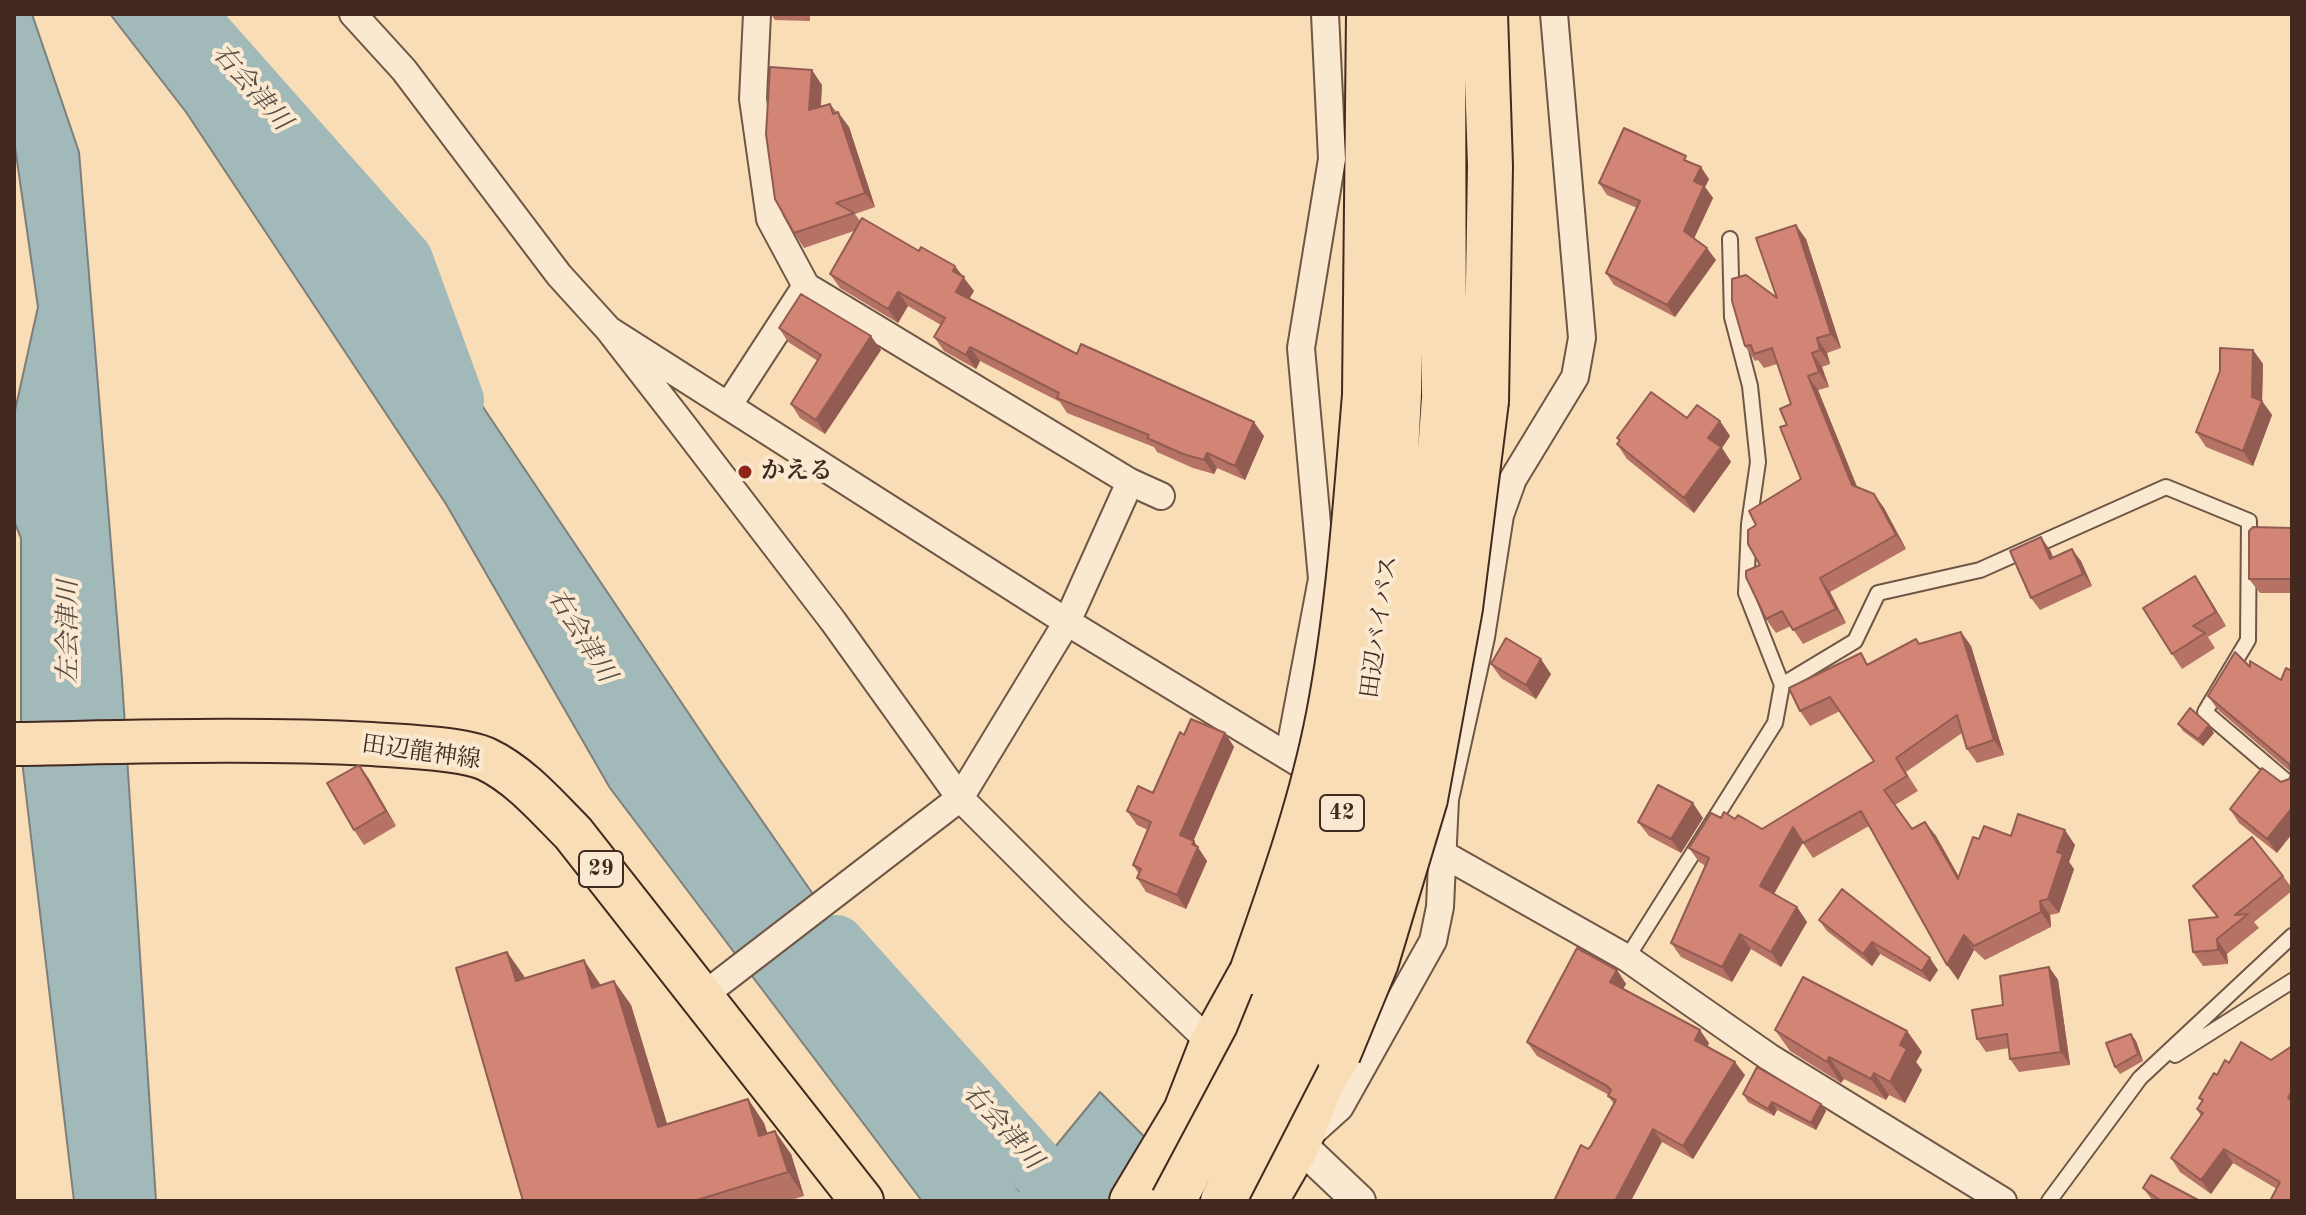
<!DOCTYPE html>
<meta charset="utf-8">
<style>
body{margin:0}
#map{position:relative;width:2306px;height:1215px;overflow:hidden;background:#f8ddb7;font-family:"Old Standard TT",serif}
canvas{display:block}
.frame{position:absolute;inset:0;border:16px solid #43291f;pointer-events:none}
</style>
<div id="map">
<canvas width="2306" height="1215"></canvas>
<div class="frame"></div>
</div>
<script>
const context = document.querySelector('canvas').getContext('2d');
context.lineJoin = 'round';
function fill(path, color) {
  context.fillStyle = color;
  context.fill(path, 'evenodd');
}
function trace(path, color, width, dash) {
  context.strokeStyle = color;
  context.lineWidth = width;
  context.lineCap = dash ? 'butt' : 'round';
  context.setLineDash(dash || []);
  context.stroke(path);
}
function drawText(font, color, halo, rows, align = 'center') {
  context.font = font + ' "Old Standard TT","Noto Serif JP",serif';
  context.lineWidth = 8;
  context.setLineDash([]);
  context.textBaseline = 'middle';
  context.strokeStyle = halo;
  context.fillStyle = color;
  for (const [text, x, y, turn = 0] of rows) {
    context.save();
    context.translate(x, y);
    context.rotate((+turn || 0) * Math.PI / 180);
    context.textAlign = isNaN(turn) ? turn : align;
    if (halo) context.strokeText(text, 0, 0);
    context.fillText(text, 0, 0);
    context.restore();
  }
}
const water = new Path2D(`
 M14,14h18l47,138 43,528 34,521h-82l-53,-449v-214l-7,-17v-106l24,-108 -24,-167z
 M110,14h109l503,749 297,428 81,-99 108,109h-286l-312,-413 -164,-284 -260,-392z`);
fill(water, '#a2b9b9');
trace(water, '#7c7f7b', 2);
trace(new Path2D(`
 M186,14l218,246 51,140
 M836,944l231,257`), '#a2b9b9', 58);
const service = new Path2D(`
 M1730,239l2,78 18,69 8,76 -9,62 -3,69 36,92
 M1627,958l148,-235 7,-38 73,-44 23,-48 102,-23 186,-83 83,34 -1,119 -43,72 87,74
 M2175,1055l117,-74
 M2049,1201l91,-123 152,-142`);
const minor = new Path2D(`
 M353,14l51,56 155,205 50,55 70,90 154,201 127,177 114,114 138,132
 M609,330l458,292 258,157
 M728,406l78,-120 -36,-67 -17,-120 4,-85
 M1130,482l31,14
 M1289,754l33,-175 -21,-231 31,-189 -7,-145
 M1404,832l223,126 142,99 234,144
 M700,998l260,-200 107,-176 63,-140 -324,-196
 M1309,1135l31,-28 93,-166 7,-34 5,-108 36,-162 19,-122 13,-36 62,-102 7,-39 -28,-324`);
const tertiary = new Path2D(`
 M1283,1129l76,72`);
const primary = new Path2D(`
 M14,744c119,-2 239,-6 358,0 28,2 90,4 114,15 34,16 61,48 87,74l289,368`);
const trunk = new Path2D(`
 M1443,14l1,384
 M1485,14l5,152 -4,235
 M1399,394l5,-234 -3,-146
 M1365,395l4,-381
 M1132,1201l54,-90 26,-67 40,-72
 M1265,1201l32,-55 24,-62 17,-30`);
trace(service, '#705645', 18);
trace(minor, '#705645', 30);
trace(tertiary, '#705645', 36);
trace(primary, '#43291f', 46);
trace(trunk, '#43291f', 48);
trace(service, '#fae9d0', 14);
trace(minor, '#fae9d0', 26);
trace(tertiary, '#fae9d0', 32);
trace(primary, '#f8ddb7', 42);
trace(trunk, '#f8ddb7', 44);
const trunkBridge = new Path2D(`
 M1252,972c30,-85 60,-169 77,-257 20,-105 27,-213 36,-320
 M1338,1054l38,-92 49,-163 35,-191 26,-207
 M1173,1201l84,-158 59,-145 46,-150 27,-160 10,-194
 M1223,1201l74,-144 59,-148 46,-152 27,-155 15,-204`);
trace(trunkBridge, '#43291f', 48, []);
trace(trunkBridge, '#f8ddb7', 44);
fill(new Path2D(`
 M771,14h39v7l-35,-1z
 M822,85l-1,21 9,-2 19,23 26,80 -20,7 5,7 101,54 13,16 -5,8 108,55 187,82 -19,44 -28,-12 -3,6 -21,-6 -36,-16 -3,-5 -87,-34 -7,-11 -80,-41 -4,8 -32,-18 -10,-14 7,-12 -33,-19 -10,17 -58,-35 -10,-14 24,-43 -50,17 -10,-15z
 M1691,163l18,16 -4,8 8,11 -19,40 22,22 -41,57 -61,-32 -8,-12 31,-65 -30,-13 -8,-12z
 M1806,239l35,109 -14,5 3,11 -8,3 7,20 -11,3 39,97 17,7 10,14 22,41 -76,43 16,31 -43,21 -12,-18 -15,7 -10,-14 -10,-94 45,-46 -14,-54 4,-21 -14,-40 -13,4 -6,-8 -3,1 -10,-15 32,-48z
 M779,328l102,22 -56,84 -25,-16 -9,-14 27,-43 -30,-19z
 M2253,350l10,14 -1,37 10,14 -19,51 -47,-19 -10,-15z
 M1687,418l33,3 10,15 -8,12 9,14 -37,51 -67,-54 -10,-15 3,-3 -3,-3z
 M2291,528l1,65h-32l-11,-14z
 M2050,550l3,7 28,4 11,25 -52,24 -9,-12z
 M2195,576l31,50 -18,11 7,11 -33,21 -10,-15z
 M1961,632l10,14 33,109 -27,8 -10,-14 -5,-16 -56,39 12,19 -23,14 17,24 13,-7 11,14 23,41 20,-38 32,-3 64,9 -6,17 5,7 -15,44 -9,2 1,12 -66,33 -11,-10 -16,30 -89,-154 -56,32 -10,-15 -29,51 23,13 10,15 -26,45 -30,-18 -19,33 -51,-25 -10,-14 35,-77 -7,-4 -10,-14 32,-30 14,1 27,10 112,-68 -34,-50 -30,15 -10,-15 69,-47 51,-20z
 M1491,664l60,10 -15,25 -35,-21z
 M2250,667l31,13 11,93 -74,-63 -10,-14z
 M2178,724l31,1 5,8 -11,13 -20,-15z
 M1225,733l9,14 -41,94 14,20 -21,48 -40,-17 -9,-14 2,-4 -6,-9 15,-35 -11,-5 -10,-14 26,-18 31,-58z
 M359,765l10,14 27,47 -32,19 -10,-15z
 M2289,779l-12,74 -38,-30 -9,-14 51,-27z
 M1703,818l-22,35 -32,-17 -11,-14z
 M2283,876l9,12v3l-38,31 5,6 -32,26 1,10 -25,2 -10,-14 24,-35 -24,-31z
 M1819,920l119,50 -8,12 -50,-28 -8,12 -45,-35z
 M507,952l18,26 75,6 1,2 13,-5 17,24 36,119 81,-25 16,24 3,10 24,21 13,42 -16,5h-265z
 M2049,967l9,13 12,85 -51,7 -9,-13 -1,-11 -23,4 -9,-13 26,-34z
 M1617,970l9,14 -3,4 86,55 -2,4 38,28 -52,84 -31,-17 -74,7 3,-3 23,-42 -6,-8 1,-1 -72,-39 -10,-14z
 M1775,1030l132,1 15,21 -6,10 6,8 -17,33 -16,-8 -3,5 -42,-21 -3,4 -51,-32z
 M2136,1041l7,20 -23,13 -5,-7z
 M2214,1073l78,128 -15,-12 -44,-26 -22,31 -31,-22 -9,-14 30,-42 -4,-7 5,-8 -3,-3z
 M1743,1094l78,10 5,7 -10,19 -39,-20 -3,6 -26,-14z
 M2143,1188l57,13h-47z`), '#b57265');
fill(new Path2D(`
 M812,70l10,15 -3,40 -10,-15z
 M838,112l11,15 26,80 -10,-14z
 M1701,167l8,12 -4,8 8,11 -21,45 -8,-12 10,-50z
 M1796,225l10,14 35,109 -10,-14z
 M1707,248l9,12 -41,57 -8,-12z
 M955,266l19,25 -9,15 -9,-14 -3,-21z
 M898,292l10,14 -10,17 -10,-14z
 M871,336l10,14 -56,84 -9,-14z
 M1817,338l10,15 3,11 -10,-14z
 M970,347l10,14 -4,8 -10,-14z
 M2253,350l10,14 -1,37 10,14 -19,51 -10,-15 9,-54z
 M1812,353l10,14 7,20 -10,-15z
 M1808,376l10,14 44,109 -10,-14z
 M1720,421l10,15 -8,12 9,14 -37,51 -10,-15 24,-60z
 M1254,422l10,14 -19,44 -10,-14z
 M1207,453l10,15 -3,6 -10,-14z
 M1874,494l10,14 22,41 -10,-14z
 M2041,537l9,13 9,21 -9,-12z
 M2072,549l9,12 11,25 -9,-12z
 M2195,576l10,15 21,35 -10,-14z
 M1820,578l10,14 16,31 -10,-14z
 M1961,632l10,14 33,109 -10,-15z
 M1541,659l10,15 -15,25 -10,-14z
 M2209,725l5,8 -11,13 -5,-7z
 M1225,733l9,14 -44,102 -10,-14z
 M359,765l10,14 27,47 -10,-15z
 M1693,803l10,15 -22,35 -10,-14z
 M2292,808v26l-15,19 -10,-14z
 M1925,822l11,14 32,57 -10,-14z
 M1793,827l10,14 -33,60 -10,-15z
 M2065,830l10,15 -6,17 5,7 -15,44 -11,-14 9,-47z
 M1194,841l13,20 -21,48 -9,-14z
 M2040,901l10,14 1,12 -10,-15z
 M1797,907l10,15 -26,45 -10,-15z
 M1740,934l11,15 -19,33 -10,-15z
 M1964,935l10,15 -16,30 -11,-15z
 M2217,939l10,15 1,10 -10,-14z
 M1872,942l8,12 -8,12 -9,-12z
 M507,952l17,24 9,29 -17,-24z
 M1930,958l8,12 -8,12 -8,-11z
 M584,960l16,24 9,28 -17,-24z
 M2049,967l9,13 12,85 -9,-13z
 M1617,970l9,14 -6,11 -10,-13z
 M614,981l17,24 44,145 -17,-23z
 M1700,1030l9,13 -5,10 -9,-13z
 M1907,1031l15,21 -6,10 6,8 -17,33 -15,-21 10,-37z
 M2131,1034l5,7 7,20 -5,-7z
 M1829,1057l15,22 -3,4 -14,-21z
 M1735,1062l10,13 -52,84 -10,-13z
 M1874,1073l15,22 -3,5 -15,-21z
 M748,1099l16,24 12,36 -17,-23z
 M1772,1102l5,8 -3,6 -6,-7z
 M1821,1104l5,7 -10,19 -5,-7z
 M1653,1129l9,13 -31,59h-16z
 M775,1131l16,23 13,42 -16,-24z
 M2224,1149l9,14 -22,31 -10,-14z`), '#935c52');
const building = new Path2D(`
 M770,67l42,3 -3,40 21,-6 3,10 5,-2 27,81 -29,10 18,10 -60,20 -19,-34 -9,-65z
 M1624,128l62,28 -2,4 17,7 -7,14 10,5 -20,45 23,17 -40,57 -61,-32 34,-72 -41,-18z
 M862,218l57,33 2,-4 34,19 -2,5 11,6 -8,15 121,62 4,-10 173,78 -19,44 -28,-13 -3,7 -21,-6 -36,-16 2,-3 -92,-37 2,-5 -89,-46 -4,8 -32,-18 11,-19 -47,-26 -10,17 -58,-35z
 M1796,225l35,109 -14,4 3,12 -8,3 7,19 -11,4 44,109 22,9 22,41 -76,43 16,31 -43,21 -11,-19 -16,8 -20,-42v-6l14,-6 -12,-21v-14l8,-5 -7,-14 52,-32 -21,-52 7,-2 -7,-16 11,-5 -19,-56 -18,6 -3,-9 -6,1 -13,-45v-22l14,-4 31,23 -21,-60z
 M801,294l70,42 -55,84 -25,-16 30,-49 -42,-27z
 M2220,348l33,2 -1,47 10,4 -19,50 -47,-19 24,-61z
 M1651,392l36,26 10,-13 23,16 -12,17 13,9 -37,51 -67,-54 3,-4 -3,-2z
 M2253,527l38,1 1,51h-43v-48z
 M2041,537l9,22 22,-10 11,25 -52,24 -21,-47z
 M2195,576l21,36 -23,14 12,7 -33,21 -29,-46z
 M1961,632l33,108 -27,9 -10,-34 -61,43 11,18 -23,14 28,39 13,-7 33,57 15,-42 6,2 5,-13 27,10 7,-22 47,16 -8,22 6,2 -15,45 -8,2 1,11 -67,34 -10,-11 -17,30 -86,-154 -58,32 -10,-16 -33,59 37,21 -26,45 -31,-18 -18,33 -51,-24 38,-85 -20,-10 22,-35 10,5 3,-6 11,7 3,-4 24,14 112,-68 -44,-64 -30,14 -11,-23 72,-35 6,12 49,-26 3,5z
 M1506,638l35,21 -15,26 -35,-21z
 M2235,652l15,15v-6l31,19 5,-12 6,3v102l-3,-9 -81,-68z
 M2190,708l19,17 -11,14 -20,-15z
 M1191,719l34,14 -45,102 14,6 -2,3 6,3 -21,48 -40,-17 4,-9 -8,-4 18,-43 -24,-11 11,-25 15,7 27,-61 4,3z
 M359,765l27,46 -32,19 -27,-47z
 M2262,768l19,14 8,-3 3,-6v35l-25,31 -37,-30z
 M1658,785l35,18 -22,36 -33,-17z
 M2252,837l31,39 -48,39 13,-1 -31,25 1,11 -25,2 -4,-32 29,-3 -25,-31z
 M1842,889l88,69 -8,13 -50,-29 -9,12 -44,-34z
 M1577,948l40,22 -7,12 90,48 -5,10 40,22 -52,84 -30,-17 -38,72h-61l27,-56 7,4 3,-3 25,-46 -8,-4 3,-6 -4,-4 -80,-44z
 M507,952l9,29 68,-21 8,28 22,-7 44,146 90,-28 11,37 16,-5 13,41 -94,29h-171l-67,-233z
 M2049,967l12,85 -51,7 -3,-25 -30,5 -5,-29 31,-5 -3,-29z
 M1803,977l104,54 -7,14 7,4 -17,33 -16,-9 -3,6 -42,-22 -2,5 -52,-32z
 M2131,1034l7,20 -23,13 -9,-24z
 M2241,1042l30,18 21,-14v45l-4,7 4,2v101h-22l10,-19 -56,-33 -23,31 -30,-22 32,-45 -6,-4 6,-9 -4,-2 15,-25 3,2 8,-15 4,3z
 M1757,1067l64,37 -10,19 -39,-21 -4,7 -25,-15z
 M2151,1175l49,26h-39l-18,-13z`);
fill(building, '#d28475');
trace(building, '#935c52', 2);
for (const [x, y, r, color] of [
 [745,472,8,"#8f2418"]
]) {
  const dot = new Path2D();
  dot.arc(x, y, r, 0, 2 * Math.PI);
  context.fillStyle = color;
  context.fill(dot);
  trace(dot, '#fae9d0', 3);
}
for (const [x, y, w] of [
 [1342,813,44],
 [601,869,44]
]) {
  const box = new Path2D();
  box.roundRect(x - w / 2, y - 18, w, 36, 6);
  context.fillStyle = '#fae9d0';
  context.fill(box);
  trace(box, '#43291f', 2);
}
drawText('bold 22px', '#43291f', null, [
 ["42",1342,813],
 ["29",601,869]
]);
drawText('bold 24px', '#43291f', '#fae9d0', [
 ["かえる",761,472]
], 'left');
drawText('24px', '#43291f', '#fae9d0', [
 ["田辺バイパス",1380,627,-82],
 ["田辺龍神線",421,753,8]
]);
drawText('italic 26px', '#5b4d46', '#fae9d0', [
 ["右会津川",251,88,49],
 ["左会津川",69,632,-90],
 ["右会津川",581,636,58],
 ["右会津川",1002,1127,48]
]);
</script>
